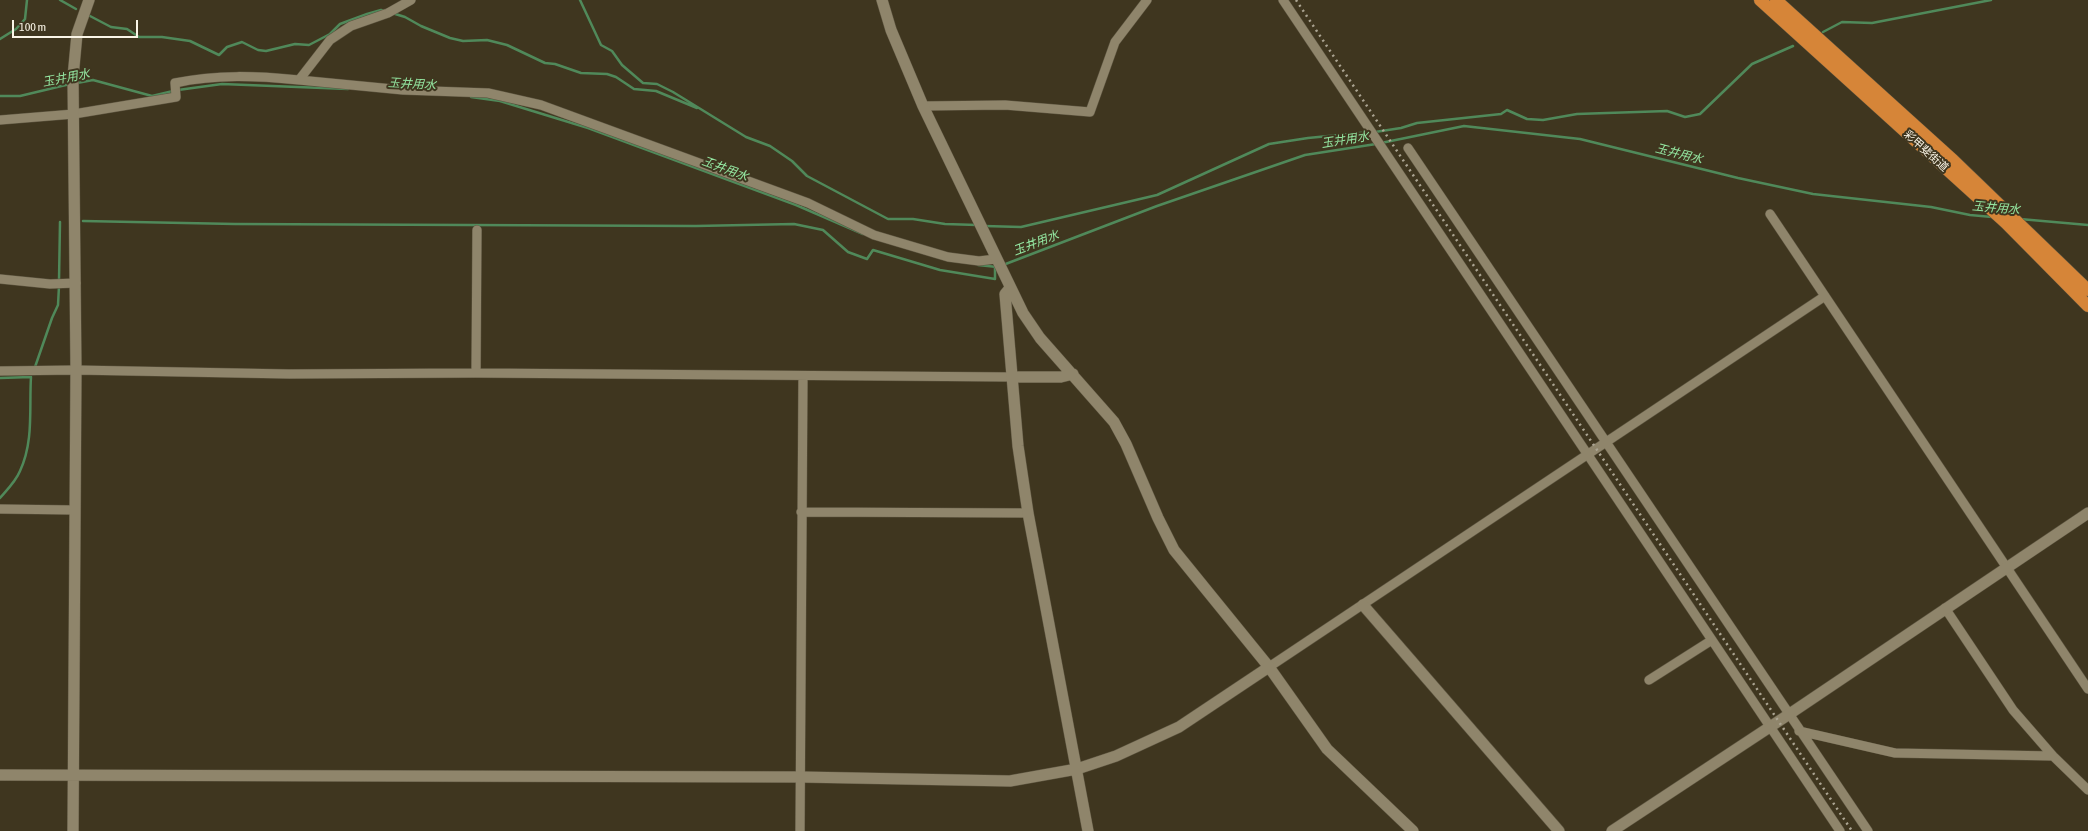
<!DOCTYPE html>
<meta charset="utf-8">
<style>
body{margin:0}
#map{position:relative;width:2088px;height:831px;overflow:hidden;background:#3f361f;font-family:"Asap Condensed",sans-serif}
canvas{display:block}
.scale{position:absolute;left:12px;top:20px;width:126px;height:18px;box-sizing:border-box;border:2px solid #faf5e7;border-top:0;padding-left:5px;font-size:12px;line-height:14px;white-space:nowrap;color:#faf5e7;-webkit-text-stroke:3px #3f361f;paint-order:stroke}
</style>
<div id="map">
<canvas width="2088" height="831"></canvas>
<div class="scale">100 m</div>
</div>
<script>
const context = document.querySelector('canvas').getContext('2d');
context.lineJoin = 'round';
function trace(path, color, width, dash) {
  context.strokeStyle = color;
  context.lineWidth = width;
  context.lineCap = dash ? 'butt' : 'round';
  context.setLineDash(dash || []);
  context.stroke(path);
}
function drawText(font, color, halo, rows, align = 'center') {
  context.font = font + ' "Asap Condensed","Noto Sans JP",sans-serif';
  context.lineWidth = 4;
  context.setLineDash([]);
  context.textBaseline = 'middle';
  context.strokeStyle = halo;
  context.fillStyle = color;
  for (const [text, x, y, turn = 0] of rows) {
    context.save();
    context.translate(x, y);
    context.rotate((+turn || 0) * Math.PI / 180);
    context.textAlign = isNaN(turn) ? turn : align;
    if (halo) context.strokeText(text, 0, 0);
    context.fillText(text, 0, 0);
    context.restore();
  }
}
trace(new Path2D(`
 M60,0l16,9
 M580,0l21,45 11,6 10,14 21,18 14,1 16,8 73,45 24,9 22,15 15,15 81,43h25l32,5 32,1
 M392,13l13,4 16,9 29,12 13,3 24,-1 20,5 38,18 10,1 26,9 26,1 9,3 18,12 22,2 41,17
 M90,16l21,11 16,2 12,8h23l28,4 29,14 8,-8 15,-5 16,8 8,1 29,-7 14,1 21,-11 10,-10 27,-10 14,-4 3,1
 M1823,32l19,-10 30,1 119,-23
 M0,39l16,-10 9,-10 2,-19
 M77,83l16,-3 59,16 21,-5
 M178,90l44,-6 126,5
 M0,96h20l50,-12
 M471,97l29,4 88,27 208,77 67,29
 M1375,132l26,-4 16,-5 84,-9 6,-4 20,9 16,1 34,-6 90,-3 18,6 15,-3 52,-50 41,-18
 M1381,143l83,-17 116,13 158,39 75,16 118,13 39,8 22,2
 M2020,219l68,6
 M83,221l152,3 461,2 98,-2 29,6 25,22 19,7 6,-9 67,20 55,9v-11
 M984,226l37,1 136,-32 112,-51 39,-6 62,-6
 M978,265l19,2
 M1003,265l154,-59 148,-51 71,-11
 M59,281l1,-59
 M35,367l17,-49 6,-13 1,-19
 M0,378l31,-1
 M0,498c7,-8 16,-17 20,-27 14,-30 9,-63 11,-94`), '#50895a', 2.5);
const minor = new Path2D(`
 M1283,0l557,831
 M299,80l104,10 85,3 53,12 267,98 66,32 74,22 31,4 17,-2
 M923,106l82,-1 85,7 25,-70 32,-42
 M0,120l74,-6 102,-17 -1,-14c42,-9 82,-7 124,-3l31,-40 21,-14 37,-13 23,-13
 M1408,148l460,683
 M1770,214l318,475
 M0,279l50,5 26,-1
 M0,371l76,-1 213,4 187,-1 536,4
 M476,373l1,-143
 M0,509l74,1
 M801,512l227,1
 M1945,608l68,102 40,46 35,34
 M1269,667l556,-371
 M1649,680l63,-40
 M1799,731l96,22 158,3
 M800,831l3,-455`);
const tertiary = new Path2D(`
 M882,0l9,30 32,76 100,207 17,25 74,84 12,22 32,74 16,32 95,117 58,82 86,82
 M1010,288l-5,6 13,152 10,67 60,318
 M1012,377h49l12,-3
 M1363,605l196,226
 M0,775l801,2 209,4 67,-12 39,-13 63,-29 90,-60
 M73,831l3,-461 -3,-293 4,-43 12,-34
 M1612,831l176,-116 300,-202`);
const trunk = new Path2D(`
 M1760,0l246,223 82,83
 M1776,0l177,160 135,130`);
trace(minor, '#5d5540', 10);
trace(tertiary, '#5d5540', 12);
trace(trunk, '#5d5540', 13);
trace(minor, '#8f856b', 9);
trace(tertiary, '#8f856b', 11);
trace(trunk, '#d68538', 12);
trace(new Path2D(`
 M1296,0l556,831`), '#aca593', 2.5, [2, 4]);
drawText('11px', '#faf5e7', '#3f361f', [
 ["彩甲斐街道",1926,151,42]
]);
drawText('italic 12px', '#93e5a0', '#3f361f', [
 ["玉井用水",66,78,-11],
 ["玉井用水",412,84,3],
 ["玉井用水",1345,140,-9],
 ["玉井用水",1679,154,14],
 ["玉井用水",725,169,20],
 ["玉井用水",1996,208,5],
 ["玉井用水",1036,243,-21]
]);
</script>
